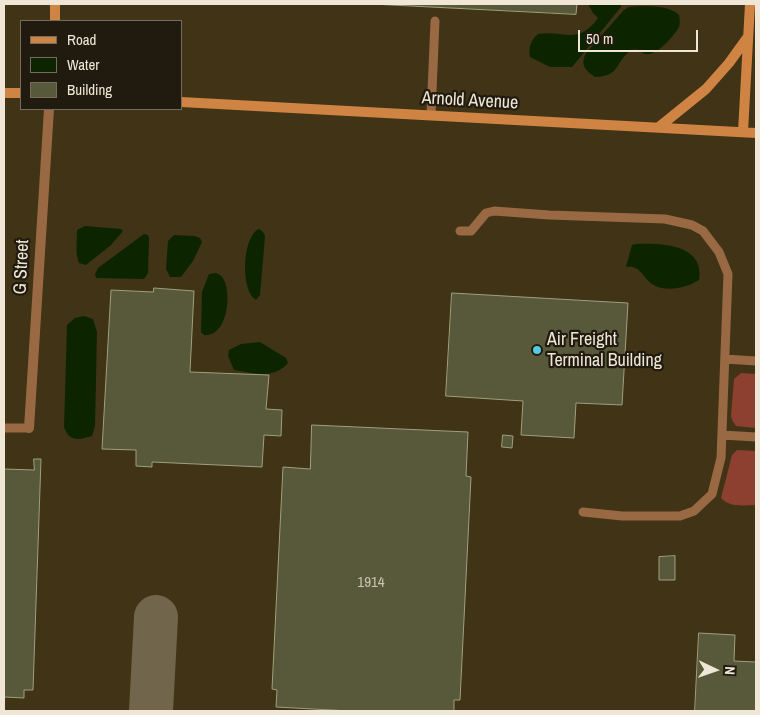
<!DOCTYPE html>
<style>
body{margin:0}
#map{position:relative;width:760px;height:715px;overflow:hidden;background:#403316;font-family:"Archivo Narrow",sans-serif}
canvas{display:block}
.frame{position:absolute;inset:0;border:5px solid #efe6d6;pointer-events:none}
.legend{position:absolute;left:20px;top:20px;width:162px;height:90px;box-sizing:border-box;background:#211b0f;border:1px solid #736c5f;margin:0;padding:6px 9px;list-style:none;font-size:15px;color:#efe6d6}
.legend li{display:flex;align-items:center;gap:10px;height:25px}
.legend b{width:25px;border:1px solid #736c5f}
.north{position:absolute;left:690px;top:645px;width:50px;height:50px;-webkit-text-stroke:4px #211b0f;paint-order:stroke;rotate:93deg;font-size:14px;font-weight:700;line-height:20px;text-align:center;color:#efe6d6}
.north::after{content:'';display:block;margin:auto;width:18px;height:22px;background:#efe6d6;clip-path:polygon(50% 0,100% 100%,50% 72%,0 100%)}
.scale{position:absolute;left:578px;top:30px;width:120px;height:22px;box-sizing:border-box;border:2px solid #efe6d6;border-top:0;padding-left:6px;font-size:15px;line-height:18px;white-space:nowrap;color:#efe6d6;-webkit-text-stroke:4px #211b0f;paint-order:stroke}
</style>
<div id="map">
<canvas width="760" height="715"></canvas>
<div class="frame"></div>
<ul class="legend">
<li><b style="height:6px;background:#cf8444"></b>Road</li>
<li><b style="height:14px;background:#0c2500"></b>Water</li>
<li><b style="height:14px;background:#58593a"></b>Building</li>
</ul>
<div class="north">N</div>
<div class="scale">50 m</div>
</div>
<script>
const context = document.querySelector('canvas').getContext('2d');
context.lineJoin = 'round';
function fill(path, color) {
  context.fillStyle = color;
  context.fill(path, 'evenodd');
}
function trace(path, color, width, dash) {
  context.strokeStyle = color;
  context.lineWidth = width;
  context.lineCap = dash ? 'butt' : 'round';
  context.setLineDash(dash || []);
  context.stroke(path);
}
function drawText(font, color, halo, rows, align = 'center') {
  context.font = font + ' "Archivo Narrow",sans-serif';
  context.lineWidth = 4.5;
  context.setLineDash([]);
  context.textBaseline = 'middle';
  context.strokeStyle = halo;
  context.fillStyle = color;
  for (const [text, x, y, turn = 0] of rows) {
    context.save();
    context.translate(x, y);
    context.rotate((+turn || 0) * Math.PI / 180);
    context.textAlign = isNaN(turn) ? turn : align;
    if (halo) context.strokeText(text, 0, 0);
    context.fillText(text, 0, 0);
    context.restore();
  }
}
fill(new Path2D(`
 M741,373l15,1v54l-20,-2 -4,-6 -1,-5 3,-36z
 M737,450l19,1v54c-12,0 -26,3 -35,-7l11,-43z`), '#8d4030');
fill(new Path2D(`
 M588,4h33v3l-49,60h-22l-20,-10c-2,-9 1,-17 8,-23 26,-4 40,12 60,-16l-5,-5z
 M644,6c13,1 25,0 35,9 1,4 1,8 0,12 -5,9 -22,29 -33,27 -5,0 -8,-7 -14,-4 -18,11 -10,26 -37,27 -10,-7 -15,-12 -9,-24l38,-43 5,-3z
 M85,226l36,3 2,2 -12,14 -25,20 -7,-2c-4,-10 -2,-22 -2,-33z
 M259,229l4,3 2,4 -5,59 -4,5c-16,-9 -14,-64 3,-71z
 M144,234l4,1 1,4 -1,34 -4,6 -48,-1 -1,-4 3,-6z
 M174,235l20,1 6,2 2,4 -9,19 -12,16h-11l-4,-8 2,-28z
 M636,244c25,-1 69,0 63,36 -13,8 -33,13 -47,4 -10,-7 -11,-19 -26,-17l6,-22z
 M216,273c1,0 6,3 6,4 11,13 6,61 -18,58l-3,-3 1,-40 7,-18z
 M84,316l9,3 4,13 -2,94 -3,10c-13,4 -23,6 -28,-9l3,-102 8,-7z
 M260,342l26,16 2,5c-15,17 -35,10 -54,7l-6,-14 1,-6 12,-6z`), '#0c2500');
trace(new Path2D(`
 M151,711l5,-94`), '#71654c', 44);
const building = new Path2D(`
 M372,4h205l-1,10z
 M154,288l40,3 -4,81 79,3 -3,34 16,1 -1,26 -17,-1 -2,32 -110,-5v5l-16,-1v-16l-34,-1 9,-159 42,2z
 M452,293l176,10 -6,102 -46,-2 -2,35 -53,-3 2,-34 -77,-5z
 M312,425l156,7 -2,44 5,1 -11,223h-6v11h-104l-74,-4 1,-17 -5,-1 11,-222 27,2z
 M503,435l10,1 -1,12 -10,-1z
 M34,459h7l-8,231h-9v8l-20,-1v-228l30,1z
 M675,556v24h-16v-23z
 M699,633l36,2 -1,26 22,1v49h-61z`);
fill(building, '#58593a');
trace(building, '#9ea07e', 1);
trace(new Path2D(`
 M431,115l4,-94
 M460,231h11l15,-18 8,-2 55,4 116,4 27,6 11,6 16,21 9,22 -7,184 -9,36 -18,17 -14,5h-58l-39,-4
 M725,359l31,2
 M4,428h25
 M722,435l34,2`), '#986943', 9);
trace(new Path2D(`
 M29,428l20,-319`), '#986943', 10);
trace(new Path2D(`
 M55,21v-17
 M4,93h17
 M181,102l575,31
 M659,127l47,-38 23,-26 18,-25
 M743,132l7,-128`), '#cf8444', 10);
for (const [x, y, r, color] of [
 [537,350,5,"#56c9e0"]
]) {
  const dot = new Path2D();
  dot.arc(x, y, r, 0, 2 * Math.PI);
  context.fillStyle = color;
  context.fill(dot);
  trace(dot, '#211b0f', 2);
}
drawText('15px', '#c9c3af', null, [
 ["1914",371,583]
]);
drawText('18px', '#efe6d6', '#211b0f', [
 ["Arnold Avenue",470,101,3],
 ["G Street",22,267,-87]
]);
drawText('18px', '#efe6d6', '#211b0f', [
 ["Air Freight",547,340],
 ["Terminal Building",547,361]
], 'left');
</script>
